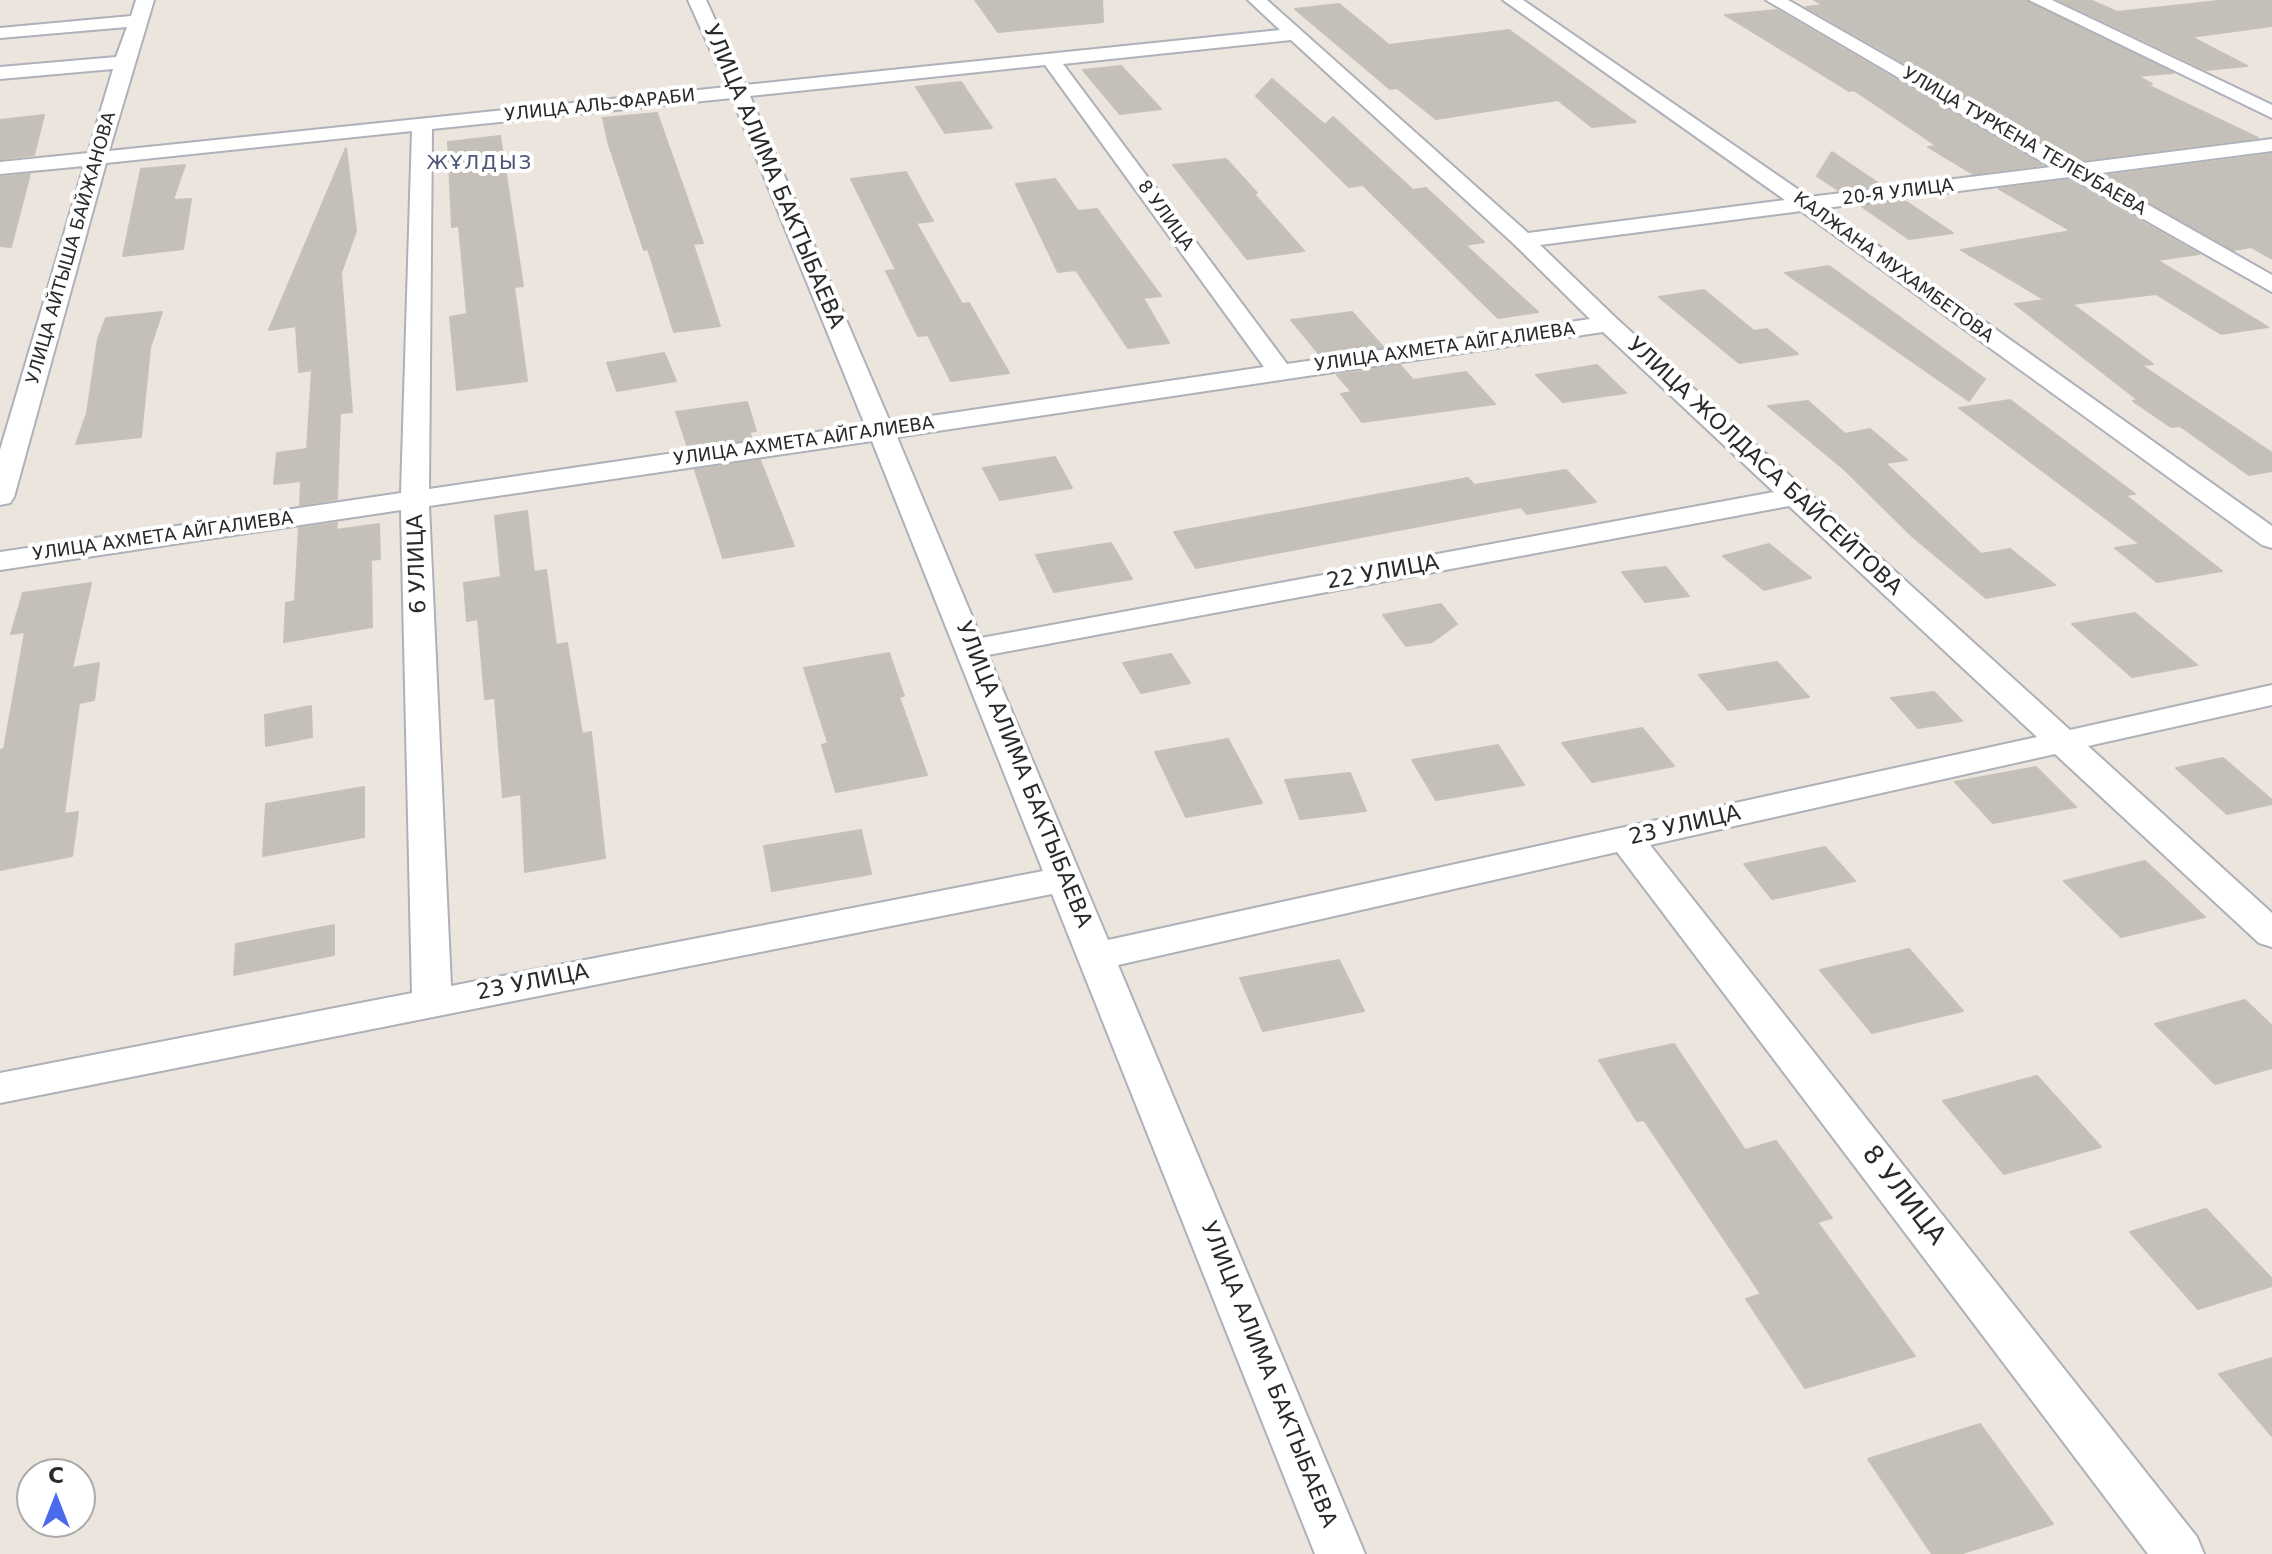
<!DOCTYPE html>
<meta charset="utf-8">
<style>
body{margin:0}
#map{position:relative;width:2272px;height:1554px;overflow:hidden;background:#ebe5de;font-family:"DejaVu Sans",sans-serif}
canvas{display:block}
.north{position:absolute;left:16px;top:1458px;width:80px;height:80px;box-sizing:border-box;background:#fff;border:2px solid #aaa;border-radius:50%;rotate:0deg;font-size:22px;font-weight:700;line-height:32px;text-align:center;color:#2a2a2a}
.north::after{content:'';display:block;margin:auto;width:28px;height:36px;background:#4b6aeb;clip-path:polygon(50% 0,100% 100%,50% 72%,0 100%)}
</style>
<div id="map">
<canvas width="2272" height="1554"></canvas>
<div class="north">С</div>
</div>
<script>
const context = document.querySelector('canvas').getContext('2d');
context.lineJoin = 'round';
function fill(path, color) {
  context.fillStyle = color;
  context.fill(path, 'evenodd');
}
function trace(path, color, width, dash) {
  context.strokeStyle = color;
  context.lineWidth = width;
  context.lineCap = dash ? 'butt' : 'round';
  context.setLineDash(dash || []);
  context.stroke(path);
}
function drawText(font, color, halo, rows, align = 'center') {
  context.font = font + ' "DejaVu Sans",sans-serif';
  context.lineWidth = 8;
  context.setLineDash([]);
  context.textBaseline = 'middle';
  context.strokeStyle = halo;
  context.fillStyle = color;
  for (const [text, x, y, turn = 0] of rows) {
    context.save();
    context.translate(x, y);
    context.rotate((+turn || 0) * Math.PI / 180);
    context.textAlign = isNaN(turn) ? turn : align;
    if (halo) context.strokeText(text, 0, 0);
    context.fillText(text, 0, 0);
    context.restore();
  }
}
const building = new Path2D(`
 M975,0h127l1,22 -105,10z
 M1814,0h212l147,73 -36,3 15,8 -5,1 111,53 -182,23 -270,-154 17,-2z
 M2059,0h31l27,12 110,-12h45v26l-81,11 56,29 -41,4z
 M1339,4l50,41 120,-15 127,92 -44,5 -34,-27 -122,19 -39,-31 -7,1 -95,-80z
 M1777,10l265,155 -69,9 -45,-27 9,-1 -83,-56 -5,1 -124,-76z
 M1121,66l40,43 -41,5 -37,-44z
 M1272,79l53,46 8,-8 80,73 13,-2 58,54 -19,3 73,67 -40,6 -135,-133 -14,2 -93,-91z
 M961,82l31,46 -47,5 -29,-46z
 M657,113l46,130 -10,1 27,82 -46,6 -26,-83 -4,1 -36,-108 -5,-24z
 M44,115l-10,40 -34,4v-39z
 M500,136l23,150 -9,1 13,94 -70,9 -7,-73 17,-3 -8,-88 -7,1 -4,-85z
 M346,148l10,83 -15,42 11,139 -12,1 -3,86 -37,6 1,-24 -27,3 3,-31 30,-4 5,-79 -13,2 -3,-46 -27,4z
 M1832,152l49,33 -43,5 -21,-14z
 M2272,154v105l-21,-12 -18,3 -130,-74z
 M1226,159l31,34h-4l51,58 -57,8 -74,-94z
 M185,165l-12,35 18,-1 -8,50 -60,7 18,-87z
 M906,172l27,49 -17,2 46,81 7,-1 40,70 -58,8 -23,-46 -10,1 -32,-65 10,-1 -45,-91z
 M30,174l-19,73 -11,-1v-69z
 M1055,179l23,32 19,-2 64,87 -18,2 26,45 -41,5 -52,-78 -18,2 -42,-88z
 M2068,180l131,74 -42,6 111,67 -47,7 -65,-40 -84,10 81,60 -12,1 131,88v18l-23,4 -69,-49 -9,1 -38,-26 5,-1 -123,-96 30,-4 -84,-50 110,-19 -72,-42z
 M1905,201l48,32 -44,6 -48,-33z
 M1829,266l156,113 -16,22 -184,-128z
 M1704,290l50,41 13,-2 31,25 -59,9 -80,-66z
 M162,312l-12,36 -9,89 -65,7 11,-31 11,-74 8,-21z
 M1352,312l31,35 -62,9 -30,-36z
 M664,353l12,28 -59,10 -10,-28z
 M1400,365l13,15 53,-8 29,32 -133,18 -21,-28 11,-2 -15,-17z
 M1597,365l29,28 -63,9 -27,-27z
 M2010,400l125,94 -10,1 97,76 -65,11 -42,-34 25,-4 -181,-136z
 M1808,401l37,33 25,-5 37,31 -22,3 96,91 29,-5 45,36 -69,13 -74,-62 -67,-66 -77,-64z
 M747,402l9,29 -7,1 3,7 -64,9 -12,-36z
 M1055,457l17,31 -72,12 -17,-32z
 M760,460l34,86 -71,12 -28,-88z
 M1566,470l30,32 -69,12 -6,-7 -325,61 -22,-36 294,-54 6,7z
 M527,511l7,61 12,-2 10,75 11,-2 15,91 9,-2 14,126 -80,14 -4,-78 -18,3 -8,-99 -10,1 -7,-80 -11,2 -3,-38 37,-6 -6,-61z
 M337,523l-1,7 43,-6 1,35 -9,1 1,67 -88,15 2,-39 9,-2 4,-73z
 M1111,543l21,36 -78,13 -18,-37z
 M1769,544l42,34 -47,12 -41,-34z
 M1666,567l23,29 -44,6 -23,-30z
 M91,583l-19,85 27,-5 -5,37 -15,3 -15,111 14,-2 -6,44 -72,14v-120l4,-1 21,-117 -14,2 12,-41z
 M1441,604l16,20 -25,18 -26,4 -23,-31z
 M2135,613l62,52 -65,12 -60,-53z
 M889,653l15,43 -5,1 28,78 -91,17 -14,-47 6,-2 -24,-75z
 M1171,654l19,29 -49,10 -18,-30z
 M1777,662l32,35 -81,13 -29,-35z
 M1934,692l28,29 -44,7 -27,-30z
 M311,706l1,31 -46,9 -1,-31z
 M1642,728l32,38 -82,16 -30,-39z
 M1228,739l34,64 -76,14 -31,-65z
 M1498,745l26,40 -88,15 -24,-40z
 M2223,758l49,42v4l-45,10 -51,-46z
 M2036,767l40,40 -83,16 -38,-41z
 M1350,773l16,38 -66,8 -15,-39z
 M364,787v50l-101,19 3,-52z
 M861,830l10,44 -99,17 -8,-45z
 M1825,847l30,34 -83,18 -28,-35z
 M2145,861l60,56 -84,20 -57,-56z
 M334,925v30l-100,20 2,-31z
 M1909,949l54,62 -91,22 -52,-63z
 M1339,960l25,51 -101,20 -23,-53z
 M2245,1000l27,26v42l-57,16 -60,-60z
 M1674,1044l71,106 31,-9 56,77 -15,4 98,134 -110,32 -59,-89 15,-5 -117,-174 -7,1 -38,-61z
 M2037,1076l64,71 -97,27 -61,-73z
 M2206,1209l66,70v7l-74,23 -68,-77z
 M2272,1358v78l-53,-62z
 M1980,1424l73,100 -93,30h-28l-64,-95z`);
fill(building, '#c4bfb9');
trace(building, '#c6c1b7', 2);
const minor = new Path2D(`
 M136,0h18l-45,151 618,-64 -39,-87h18l39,85 535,-55 -32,-30h19l261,233 257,-33 -282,-200h20l286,197 242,-30 -285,-167h22l287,164 197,-25v12l-178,23 178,101v17l-203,-115 -244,31 447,318v22l-10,-3 -461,-334 -261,34 77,74 453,411 202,-45v20l-184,41 184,167v34l-13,-4 -204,-189 -405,91 547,692 7,17h-56l-531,-702 -499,113 247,589h-50l-263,-660 -1052,209v-30l412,-80 -11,-483 -401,60v-18l401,-59 11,-362 -306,32 -92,334 -4,6 -10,2v-55l84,-284 -84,8v-12l88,-9 25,-84 -113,10v-12l116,-10 11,-30 -127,11v-10l131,-12zM1291,40l224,205 75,74 -303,45 -224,-300zM1045,65l219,302 -374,55 -140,-326zM732,98l133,327 -436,64 3,-360zM1603,332l171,160 -793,146 -84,-201zM872,441l171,430 -592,115 -22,-480zM1789,506l248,231 -929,203 -120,-285z
 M2029,0h23l220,105v13z`);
trace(minor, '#aeb0ba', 4);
fill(minor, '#fff');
drawText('18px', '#2a2a2a', '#fff', [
 ["УЛИЦА АЛЬ-ФАРАБИ",600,106,-6],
 ["УЛИЦА ТУРКЕНА ТЕЛЕУБАЕВА",2024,142,30],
 ["20-Я УЛИЦА",1898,193,-7],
 ["8 УЛИЦА",1165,216,54],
 ["УЛИЦА АЙТЫША БАЙЖАНОВА",72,248,-74],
 ["КАЛЖАНА МУХАМБЕТОВА",1893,268,36],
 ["УЛИЦА АХМЕТА АЙГАЛИЕВА",1445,348,-8],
 ["УЛИЦА АХМЕТА АЙГАЛИЕВА",804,442,-8],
 ["УЛИЦА АХМЕТА АЙГАЛИЕВА",163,537,-8]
]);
context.letterSpacing = '2px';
drawText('20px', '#4e5678', '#fff', [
 ["ЖҰЛДЫЗ",480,164]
]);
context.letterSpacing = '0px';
drawText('22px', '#2a2a2a', '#fff', [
 ["УЛИЦА АЛИМА БАКТЫБАЕВА",773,177,67],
 ["УЛИЦА ЖОЛДАСА БАЙСЕЙТОВА",1764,467,43],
 ["6 УЛИЦА",418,564,-92],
 ["22 УЛИЦА",1383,573,-10],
 ["УЛИЦА АЛИМА БАКТЫБАЕВА",1023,775,68],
 ["23 УЛИЦА",1685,826,-13],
 ["23 УЛИЦА",533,983,-11],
 ["УЛИЦА АЛИМА БАКТЫБАЕВА",1268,1375,68]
]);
drawText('26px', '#2a2a2a', '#fff', [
 ["8 УЛИЦА",1903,1196,52]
]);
</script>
